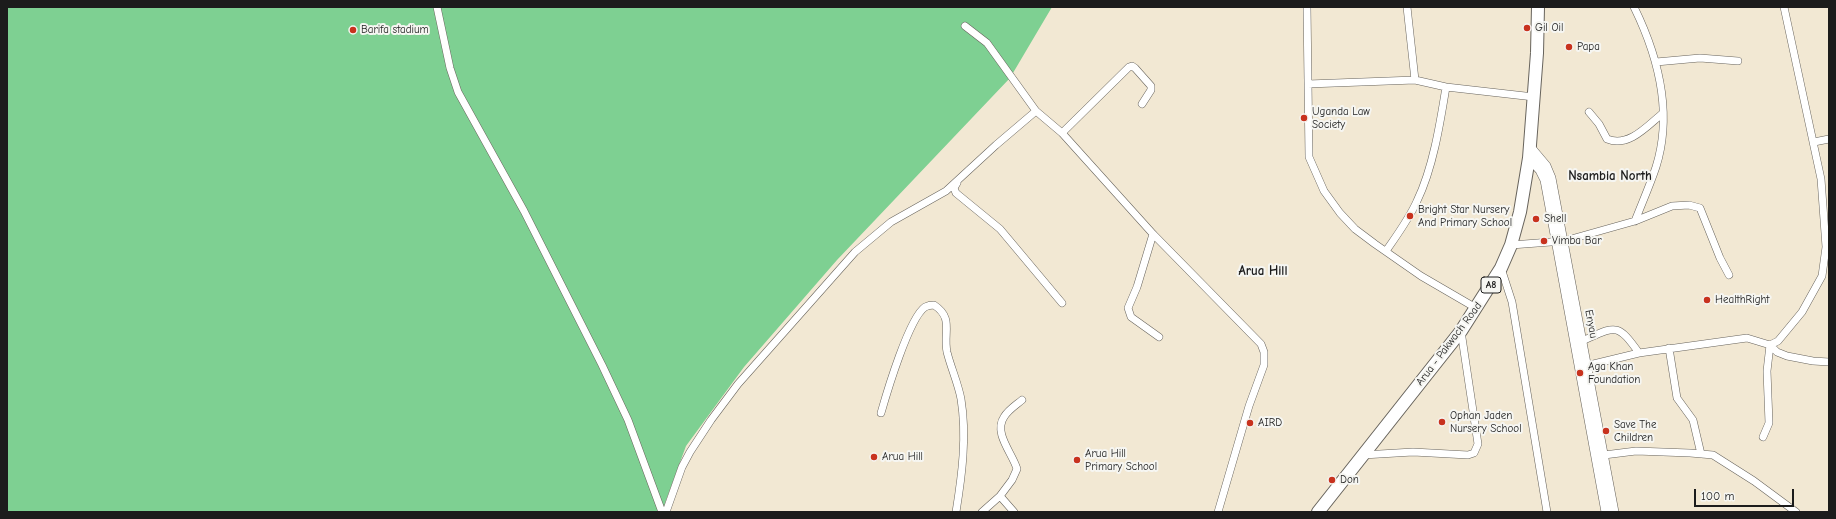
<!DOCTYPE html>
<style>
body{margin:0}
#map{position:relative;width:1836px;height:519px;overflow:hidden;background:#f2e8d3;font-family:"Comic Neue",sans-serif}
canvas{display:block}
.frame{position:absolute;inset:0;border:8px solid #1c1c1c;pointer-events:none}
.scale{position:absolute;left:1694px;top:489px;width:100px;height:18px;box-sizing:border-box;border:2px solid #1c1c1c;border-top:0;padding-left:5px;font-size:12px;line-height:14px;white-space:nowrap;color:#1c1c1c;-webkit-text-stroke:3px #f6f6f2;paint-order:stroke}
</style>
<div id="map">
<canvas width="1836" height="519"></canvas>
<div class="frame"></div>
<div class="scale">100 m</div>
</div>
<script>
const context = document.querySelector('canvas').getContext('2d');
context.lineJoin = 'round';
function fill(path, color) {
  context.fillStyle = color;
  context.fill(path, 'evenodd');
}
function trace(path, color, width, dash) {
  context.strokeStyle = color;
  context.lineWidth = width;
  context.lineCap = dash ? 'butt' : 'round';
  context.setLineDash(dash || []);
  context.stroke(path);
}
function drawText(font, color, halo, rows, align = 'center') {
  context.font = font + ' "Comic Neue",sans-serif';
  context.lineWidth = 4;
  context.setLineDash([]);
  context.textBaseline = 'middle';
  context.strokeStyle = halo;
  context.fillStyle = color;
  for (const [text, x, y, turn = 0] of rows) {
    context.save();
    context.translate(x, y);
    context.rotate((+turn || 0) * Math.PI / 180);
    context.textAlign = isNaN(turn) ? turn : align;
    if (halo) context.strokeText(text, 0, 0);
    context.fillText(text, 0, 0);
    context.restore();
  }
}
fill(new Path2D(`
 M7,7h1045l-42,71 -173,182 -93,107 -58,79 -21,57 -1,9h-657z`), '#7ed092');
const minor = new Path2D(`
 M437,7l13,61 8,24 66,119 78,154 26,55 34,92
 M1307,7l2,150 15,34 16,22 15,16 20,15 46,32 55,32
 M1407,7l8,73
 M1634,7c24,49 39,106 22,160 -6,18 -14,36 -21,54
 M965,26l22,17 49,68 26,22 91,101 108,110 3,8v13l-15,41 -31,106
 M1656,62l44,-4 38,3
 M1308,84l107,-4 31,7 88,10
 M1589,112l10,12 8,15c22,9 41,-14 56,-26
 M1062,133l67,-66 3,-1 3,2 16,18v4l-9,14
 M1814,142l15,-3
 M957,183l-3,5 2,5 44,36 62,74
 M1153,234l-16,53 -9,21 3,9 28,20
 M1511,245l53,-4 71,-20 37,-15 17,-1 11,3 20,50 9,17
 M1386,251c11,-16 23,-32 31,-50 16,-33 23,-77 29,-114
 M1501,268l11,34 35,210
 M1582,341c34,-15 35,-19 57,12
 M1770,345l8,-4 24,-29 20,-36 4,-29 -5,-68 -37,-172
 M1669,348l8,50 16,22 8,34
 M1581,367l58,-14 108,-15 23,7 7,7 10,4 26,5 16,1
 M881,413c6,-21 28,-95 44,-106 2,-1 6,-2 9,-2 20,13 9,27 13,47 4,16 11,31 14,47 6,37 1,76 -5,113
 M1763,437l6,-14 -2,-52 3,-26
 M1363,455l50,-3 55,3 6,-2 4,-9 -17,-113
 M1604,455l32,-4 54,2 23,2 41,26 42,31
 M1000,496l12,-16 5,-11c-4,-15 -24,-36 -13,-52 4,-7 12,-12 18,-17
 M666,512l16,-45 8,-15 21,-32 27,-36 117,-132 36,-30 55,-31 50,-46 40,-34
 M982,512l18,-16 14,16`);
const tertiary = new Path2D(`
 M1530,147l16,19 5,12 63,334
 M1529,158l11,12 5,10 61,332`);
const primary = new Path2D(`
 M1318,512l143,-181 40,-63 10,-23 9,-33 9,-54 8,-105 1,-46`);
trace(minor, '#67635c', 8);
trace(tertiary, '#67635c', 10);
trace(primary, '#67635c', 14);
trace(minor, '#fff', 7);
trace(tertiary, '#fff', 9);
trace(primary, '#fff', 12);
for (const [x, y, r, color] of [
 [1527,28,4,"#c8321e"],
 [353,30,4,"#c8321e"],
 [1569,47,4,"#c8321e"],
 [1304,118,4,"#c8321e"],
 [1410,216,4,"#c8321e"],
 [1536,219,4,"#c8321e"],
 [1544,241,4,"#c8321e"],
 [1707,300,4,"#c8321e"],
 [1580,373,4,"#c8321e"],
 [1442,422,4,"#c8321e"],
 [1250,423,4,"#c8321e"],
 [1606,431,4,"#c8321e"],
 [874,457,4,"#c8321e"],
 [1077,460,4,"#c8321e"],
 [1332,480,4,"#c8321e"]
]) {
  const dot = new Path2D();
  dot.arc(x, y, r, 0, 2 * Math.PI);
  context.fillStyle = color;
  context.fill(dot);
  trace(dot, '#f6f6f2', 1.5);
}
for (const [x, y, w] of [
 [1491,285,20]
]) {
  const box = new Path2D();
  box.roundRect(x - w / 2, y - 8, w, 16, 3);
  context.fillStyle = '#f6f6f2';
  context.fill(box);
  trace(box, '#1c1c1c', 1);
}
drawText('bold 10px', '#1c1c1c', null, [
 ["A8",1491,285]
]);
drawText('11px', '#1c1c1c', '#f6f6f2', [
 ["Gil Oil",1535,28],
 ["Barifa stadium",361,30],
 ["Papa",1577,47],
 ["Uganda Law",1312,112],
 ["Society",1312,125],
 ["Bright Star Nursery",1418,210],
 ["And Primary School",1418,223],
 ["Shell",1544,219],
 ["Vimba Bar",1552,241],
 ["HealthRight",1715,300],
 ["Aga Khan",1588,367],
 ["Foundation",1588,380],
 ["Ophan Jaden",1450,416],
 ["Nursery School",1450,429],
 ["AIRD",1258,423],
 ["Save The",1614,425],
 ["Children",1614,438],
 ["Arua Hill",1085,454],
 ["Primary School",1085,467],
 ["Arua Hill",882,457],
 ["Don",1340,480]
], 'left');
drawText('11px', '#1c1c1c', '#f6f6f2', [
 ["Enyau",1591,324,79],
 ["Arua - Pakwach Road",1449,344,-53]
]);
drawText('bold 13px', '#1c1c1c', '#f6f6f2', [
 ["Nsambia North",1610,176],
 ["Arua Hill",1263,271]
]);
</script>
